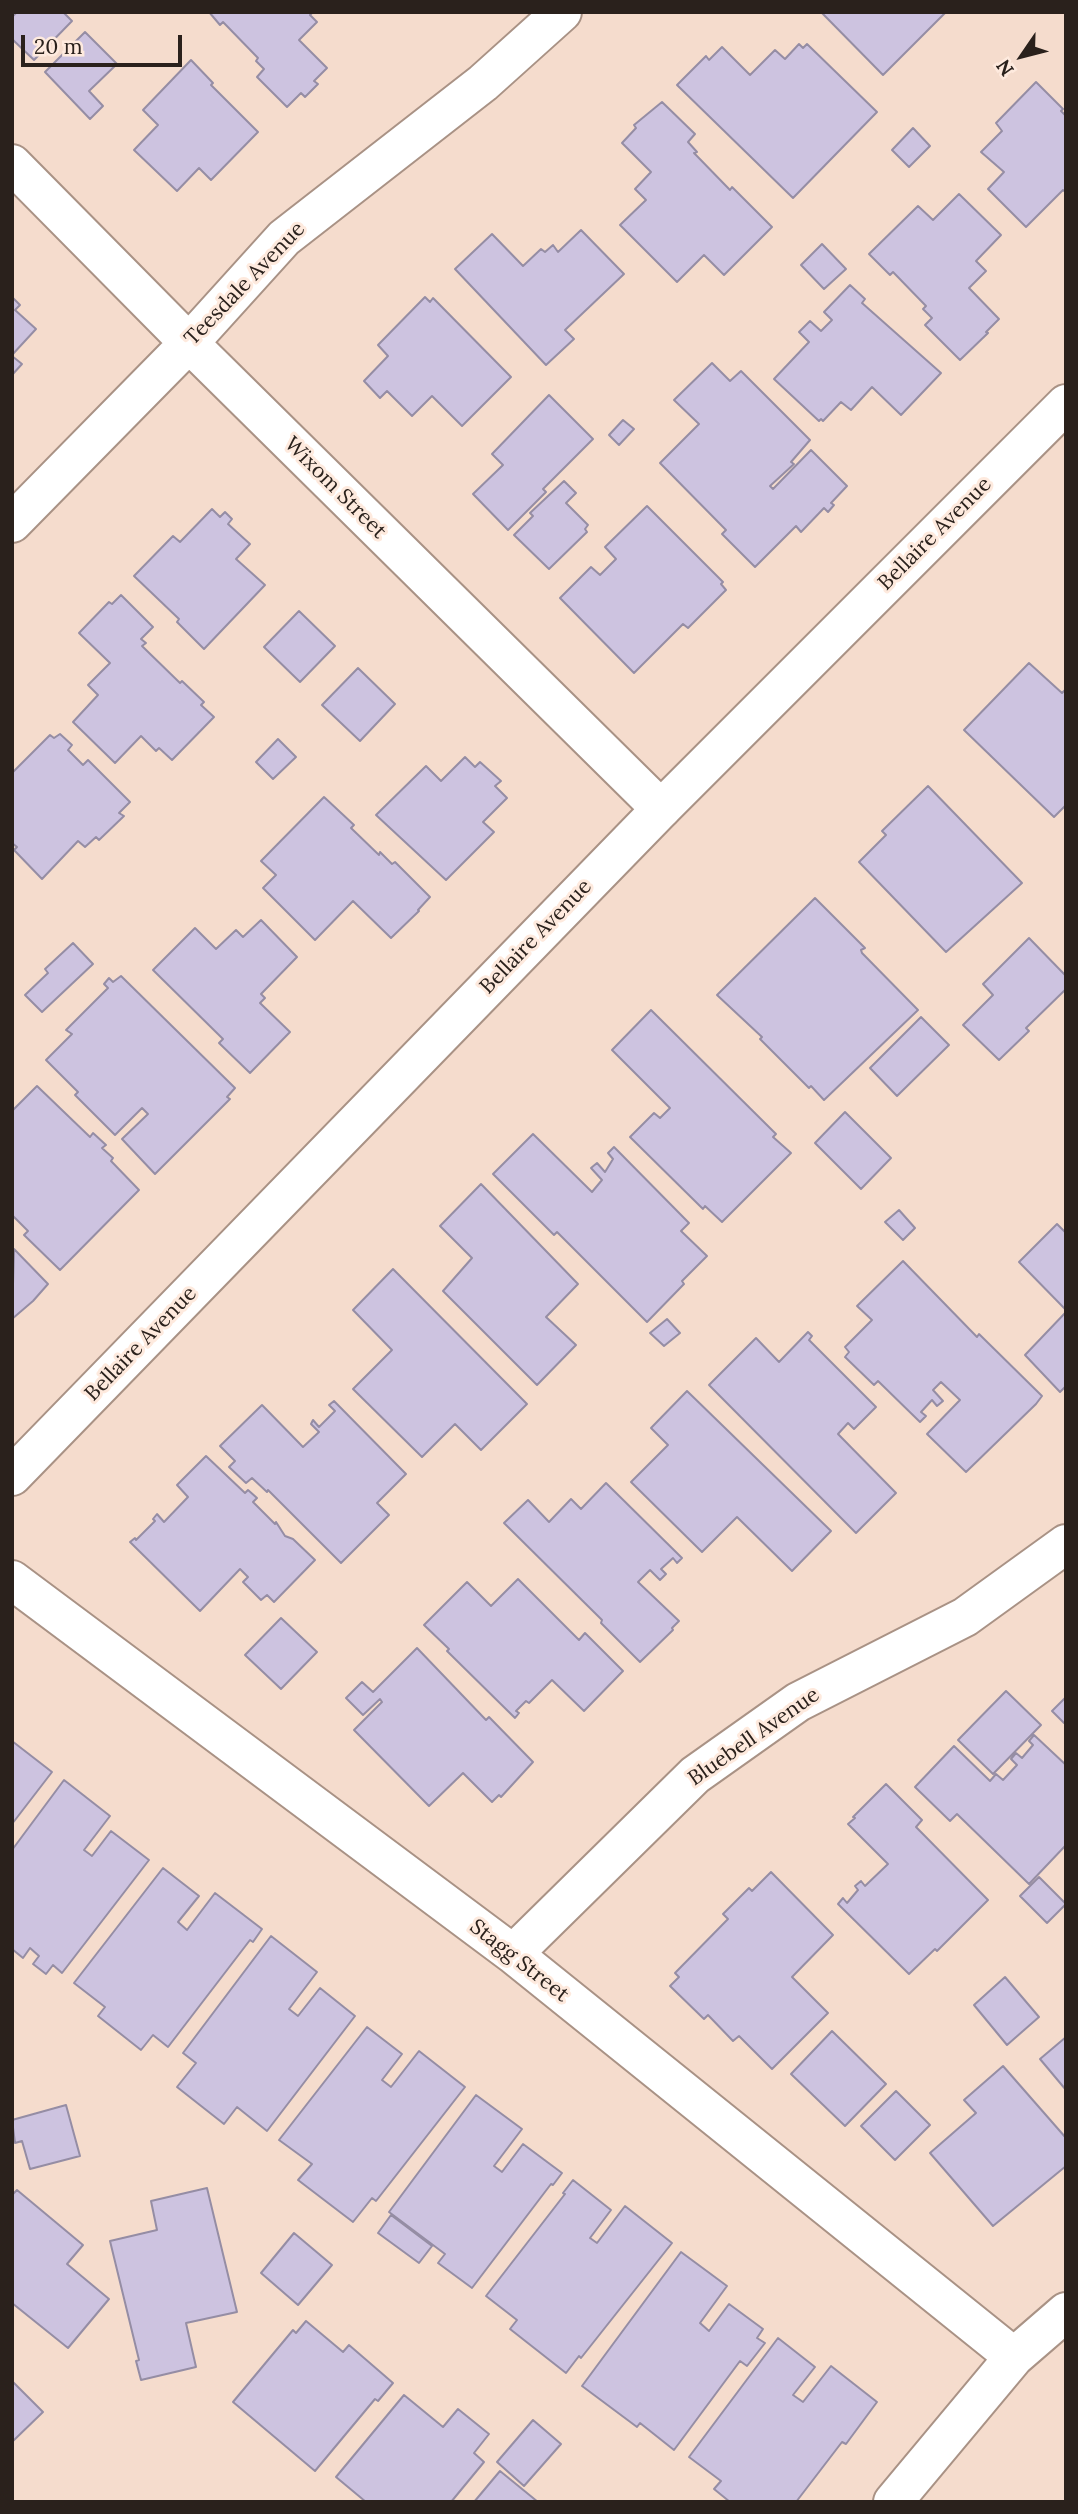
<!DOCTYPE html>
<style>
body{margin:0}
#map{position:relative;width:1078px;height:2514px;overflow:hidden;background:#f5dccd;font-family:Lora,serif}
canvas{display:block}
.frame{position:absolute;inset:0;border:14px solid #2a211c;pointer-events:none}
.north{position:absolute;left:987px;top:21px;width:70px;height:70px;-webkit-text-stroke:5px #feeade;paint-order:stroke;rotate:235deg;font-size:19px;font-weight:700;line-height:28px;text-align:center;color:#2a211c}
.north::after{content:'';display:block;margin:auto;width:24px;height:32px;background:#2a211c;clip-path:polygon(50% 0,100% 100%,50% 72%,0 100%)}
.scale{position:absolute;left:21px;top:35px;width:161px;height:32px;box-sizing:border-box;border:4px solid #2a211c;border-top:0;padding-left:9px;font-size:21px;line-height:24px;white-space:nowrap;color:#2a211c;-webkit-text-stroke:5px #feeade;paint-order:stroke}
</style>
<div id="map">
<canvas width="1078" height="2514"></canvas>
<div class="frame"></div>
<div class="north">N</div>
<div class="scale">20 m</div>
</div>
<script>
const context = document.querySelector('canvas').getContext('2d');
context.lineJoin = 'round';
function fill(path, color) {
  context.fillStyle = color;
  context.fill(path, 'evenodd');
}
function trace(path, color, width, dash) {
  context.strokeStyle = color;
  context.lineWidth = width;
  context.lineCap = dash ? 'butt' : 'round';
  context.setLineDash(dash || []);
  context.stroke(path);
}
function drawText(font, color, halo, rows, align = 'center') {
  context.font = font + ' Lora,serif';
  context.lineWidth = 6;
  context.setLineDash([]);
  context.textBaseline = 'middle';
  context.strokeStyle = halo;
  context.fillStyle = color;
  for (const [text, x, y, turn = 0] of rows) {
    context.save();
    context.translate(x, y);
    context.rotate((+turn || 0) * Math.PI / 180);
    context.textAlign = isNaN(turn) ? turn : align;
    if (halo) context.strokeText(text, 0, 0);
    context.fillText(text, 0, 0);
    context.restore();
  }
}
const building = new Path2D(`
 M17,12h46l9,9 -38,39 -22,-21v-22z
 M209,12h104l-3,3 7,7 -18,18 28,28 -13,13 4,3 -13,13 -4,-4 -14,14 -30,-30 7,-8 -8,-8 2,-3 -35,-36 -3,3z
 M821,12h125l-63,63z
 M85,32l32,32 -28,27 14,15 -13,13 -45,-47z
 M799,44l4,4 4,-4 70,68 -84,86 -116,-113 29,-29 3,4 13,-13 28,28 25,-25 10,9z
 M191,60l22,23 -2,2 47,47 -47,48 -12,-12 -22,23 -43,-41 24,-25 -15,-15z
 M1036,82l27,27 -2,2 5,5v76l-3,-2 -37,37 -38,-38 16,-17 -23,-20 21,-21 -6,-8z
 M662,102l33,32 -7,8 9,10 -3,1 36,37 2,-3 40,40 -48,48 -20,-20 -27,27 -57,-57 26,-25 -11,-11 16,-17 -29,-29 14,-15 -2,-3z
 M913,128l17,18 -21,21 -17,-17z
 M959,194l42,41 -25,26 10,10 -17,17 30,31 -13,13 2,1 -28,27 -35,-35 7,-7 -9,-9 3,-3 -33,-34 -3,3 -21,-21 49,-48 15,14z
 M581,230l43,44 -59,56 9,9 -28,26 -91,-96 37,-35 31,32 18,-17 4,3 8,-7 5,7z
 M822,244l24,25 -22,20 -23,-24z
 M850,285l15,14 -3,4 79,70 -40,42 -29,-28 -21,23 -10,-8 -18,19 -2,-2 -2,2 -45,-42 35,-37 -10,-10 11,-11 11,10 11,-11 -8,-8z
 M12,297l8,8 -5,5 21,19 -24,26z
 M425,297l5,5 3,-4 78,79 -49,49 -30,-30 -20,20 -25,-25 -7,7 -16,-17 24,-25 -10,-11z
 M12,356l10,8 -10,11z
 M712,363l18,18 11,-10 69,69 -19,22 3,2 -24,22 3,3 38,-39 36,36 -16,17 3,2 -6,7 -4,-4 -23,24 -5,-6 -41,41 -33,-33 4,-4 -66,-67 39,-39 -25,-24z
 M549,395l44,44 -50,50 3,3 -38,38 -35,-36 30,-29 -11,-11z
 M623,420l11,9 -15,16 -10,-10z
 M564,481l12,12 -10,10 22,22 -3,4 2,3 -38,37 -35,-34 19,-19 -3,-3z
 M647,506l76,76 -2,2 5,6 -38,38 -5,-4 -49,49 -74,-75 31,-31 9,8 16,-16 -11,-12z
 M212,509l8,8 5,-5 7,7 -4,5 22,20 -14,15 29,26 -61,64 -27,-27 2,-3 -45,-43 39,-40 7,6z
 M121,595l32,32 -12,12 5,4 -4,3 38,37 2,-2 22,21 -3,3 13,12 -42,43 -13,-12 -3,3 -15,-15 -26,27 -42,-41 25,-27 -10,-10 22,-22 -31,-30 30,-31 3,2z
 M299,611l36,35 -35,36 -36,-35z
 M1029,663l33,30 4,-4v116l-12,12 -90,-87z
 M358,668l37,36 -35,37 -38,-36z
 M60,734l12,11 -4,5 15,15 5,-5 42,42 -11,11 5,3 -25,24 -3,-3 -11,10 -7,-6 -36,38 -28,-29 3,-3 -5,-4v-70l38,-38 4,3z
 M278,739l18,18 -23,22 -17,-17z
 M465,757l10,10 5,-5 21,19 -6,5 12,12 -24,24 11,10 -48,48 -70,-65 50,-49 15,15z
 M928,786l94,97 -76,69 -87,-90 27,-27 -4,-4z
 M324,797l30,28 -3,3 28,27 1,-3 12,12 3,-2 35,35 -12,13 1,1 -28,27 -38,-37 -38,39 -52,-52 13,-13 -15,-14z
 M815,898l50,50 -4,2 1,3 56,57 -94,90 -13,-14 -2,2 -49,-49 2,-2 -45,-42z
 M261,920l36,37 -36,37 4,4 -5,5 30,29 -40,41 -31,-30 4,-4 -70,-69 42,-42 21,21 20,-19 7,7z
 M1029,938l37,38v13l-40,39 3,3 -30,29 -36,-35 30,-30 -10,-11z
 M73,943l20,21 -51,48 -17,-17 23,-22 -3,-4z
 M121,976l114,112 -8,9 3,2 -75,75 -33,-35 26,-25 -6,-6 -27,27 -40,-40 3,-3 -32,-32 26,-26 -6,-4 42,-42 -4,-4 5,-6 4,4z
 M651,1010l125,124 -3,3 18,16 -69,69 -17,-16 -2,3 -73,-72 24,-24 6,5 10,-10 -58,-58z
 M921,1017l28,28 -52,51 -27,-28z
 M37,1086l53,51 3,-4 13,12 -4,3 11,10 -2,3 28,29 -79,80 -36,-35 4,-4 -16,-16v-104z
 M845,1112l46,46 -30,31 -46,-46z
 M533,1134l59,58 10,-12 -11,-12 6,-5 8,9 8,-13 -5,-6 6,-6 75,76 -8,8 26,25 -25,25 2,3 -37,38 -90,-90 -3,3 -61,-61z
 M481,1184l97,100 -32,33 30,28 -39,40 -94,-94 29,-33 -32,-32z
 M899,1210l16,18 -12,12 -18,-18z
 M1057,1224l9,9v77l-47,-48z
 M14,1249l34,35 -15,17 -21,18z
 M903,1261l74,76 2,-3 63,62 -6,8 -70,68 -39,-38 33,-34 -19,-18 -8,8 10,11 -6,5 -5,-6 -11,12 5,4 -6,6 -42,-41 -4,4 -29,-28 4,-5 -4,-5 27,-27 -15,-14z
 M393,1269l134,135 -46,46 -26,-26 -33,33 -69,-68 39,-39 -39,-40z
 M1066,1312v74l-6,6 -35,-37z
 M667,1319l13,14 -16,13 -14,-13z
 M808,1332l4,4 -3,4 67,67 -22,22 -6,-6 -10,11 58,59 -40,40 -147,-148 47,-47 23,24z
 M687,1391l144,140 -39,40 -55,-54 -35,35 -71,-70 37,-37 -17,-17z
 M334,1401l72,73 -29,29 12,12 -48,48 -73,-73 -1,2 -15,-14 -6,5 -17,-16 6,-6 -15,-15 42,-41 41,42 16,-15 -8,-8 2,-4 6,7 16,-16 -6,-6z
 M206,1456l39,37 3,-3 9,8 -4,4 22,22 1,-2 9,14 8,3 22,21 -41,42 -7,-7 -6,5 -18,-18 5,-5 -8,-8 -40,42 -70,-69 5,-4 1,2 19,-19 -2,-2 4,-5 7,8 24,-25 -11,-12z
 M606,1483l76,75 -5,5 -4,-5 -12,11 5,5 -6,6 -10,-10 -12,12 41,39 -7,7 1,2 -33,32 -39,-39 1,-3 -98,-97 24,-23 21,22 22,-23 10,10z
 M518,1579l61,61 6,-7 38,38 -39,40 -32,-31 -23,23 -3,-2 -10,10 3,2 -4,5 -68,-67 2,-2 -25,-24 43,-43 24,24z
 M281,1618l36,34 -36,37 -36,-34z
 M417,1648l69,72 3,-3 44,45 -32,35 -2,-2 -7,7 -29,-29 -34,33 -75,-76 28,-28 -2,-3 -17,16 -17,-17 16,-16 11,10z
 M1006,1691l35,34 -48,49 -35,-34z
 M1066,1697v24l-2,2 -12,-12z
 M1034,1735l32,30v80l-37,39 -72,-70 -7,7 -35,-34 39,-41 36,35 6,-7 7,6 14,-15 -6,-6 5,-6 6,5 11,-13 -4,-4z
 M12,1741l40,31 -40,52z
 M64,1780l46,36 -26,34 8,6 19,-25 38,29 -87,113 -9,-8 -7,9 -13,-10 6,-8 -9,-8 -7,10 -11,-9v-99z
 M886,1784l36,36 -6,7 72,73 -51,51 -2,-2 -26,25 -71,-70 5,-6 4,5 11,-13 -3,-4 6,-5 4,5 23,-22 -40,-40 7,-6 -2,-1z
 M163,1868l36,28 -21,26 9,8 28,-37 47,36 -9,13 -3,-2 -82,107 -15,-12 -12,15 -43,-34 7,-9 -31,-24z
 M771,1872l62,63 -41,42 36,36 -56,56 -33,-33 -6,5 -25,-26 -4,4 -34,-33 9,-9 -4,-4 53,-54 -5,-5 26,-26 3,3z
 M1039,1877l27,27 -19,19 -27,-27z
 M271,1936l46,36 -28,37 9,7 22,-28 35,28 -88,115 -30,-24 -13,17 -47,-37 19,-24 -13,-10z
 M1005,1977l34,40 -32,28 -33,-40z
 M367,2027l35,27 -20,26 9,7 28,-36 46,36 -89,114 -4,-3 -19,24 -55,-42 14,-16 -33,-24z
 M832,2031l54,53 -41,42 -54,-52z
 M1066,2037v53l-26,-31z
 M1003,2066l63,72v28l-73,60 -63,-73 46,-40 -12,-13z
 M896,2091l34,34 -35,35 -34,-34z
 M476,2095l46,34 -28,37 8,6 21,-28 39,29 -9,12 -2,-1 -79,104 -34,-25 7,-9 -56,-42z
 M66,2105l14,51 -50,13 -8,-28 -7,2 -3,-23z
 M573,2180l38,30 -21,28 7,5 28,-37 47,37 -91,115 -2,-2 -13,17 -56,-44 7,-9 -31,-24 79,-102 -2,-1z
 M207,2188l30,124 -51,11 10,44 -55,13 -5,-19 3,-1 -29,-119 47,-11 -6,-29z
 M17,2190l66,55 -16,19 42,35 -41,49 -56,-45v-108z
 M391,2215l41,31 -13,17 -41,-30z
 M294,2233l38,32 -34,40 -37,-32z
 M681,2252l46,34 -27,37 9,8 20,-27 34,25 -6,9 8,5 -18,23 -7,-5 -66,89 -34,-27 -3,4 -55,-41z
 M306,2321l37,31 6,-7 44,38 -15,18 -3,-2 -60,72 -82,-69 60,-72 3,3z
 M778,2338l37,29 -22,28 10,7 28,-36 46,36 -31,42 -4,-2 -46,60h-66l-16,-13 7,-8 -32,-24z
 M12,2381l31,31 -31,30z
 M404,2395l39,32 15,-18 31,25 -15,19 10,9 -33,40h-85l-30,-25z
 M533,2420l28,24 -37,42 -27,-24z
 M500,2471l38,31h-64z`);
fill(building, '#cdc3e0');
trace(building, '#958da4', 2);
const street = new Path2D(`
 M12,164l177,179 472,466
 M12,523l177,-180 95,-105 199,-155 79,-71
 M12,1580l501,374 501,403
 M513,1954l182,-179 103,-73 167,-85 101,-73
 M893,2502l121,-145 52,-45`);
const secondary = new Path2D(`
 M12,1476l649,-667 405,-405`);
trace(street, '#a99285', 42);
trace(secondary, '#a99285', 42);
trace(street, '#fff', 38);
trace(secondary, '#fff', 38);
drawText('21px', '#2a211c', '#feeade', [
 ["Teesdale Avenue",245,284,-46],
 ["Wixom Street",335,488,45],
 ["Bellaire Avenue",935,534,-45],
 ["Bellaire Avenue",536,937,-46],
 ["Bellaire Avenue",141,1344,-46],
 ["Bluebell Avenue",754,1737,-35],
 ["Stagg Street",519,1961,38]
]);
</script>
